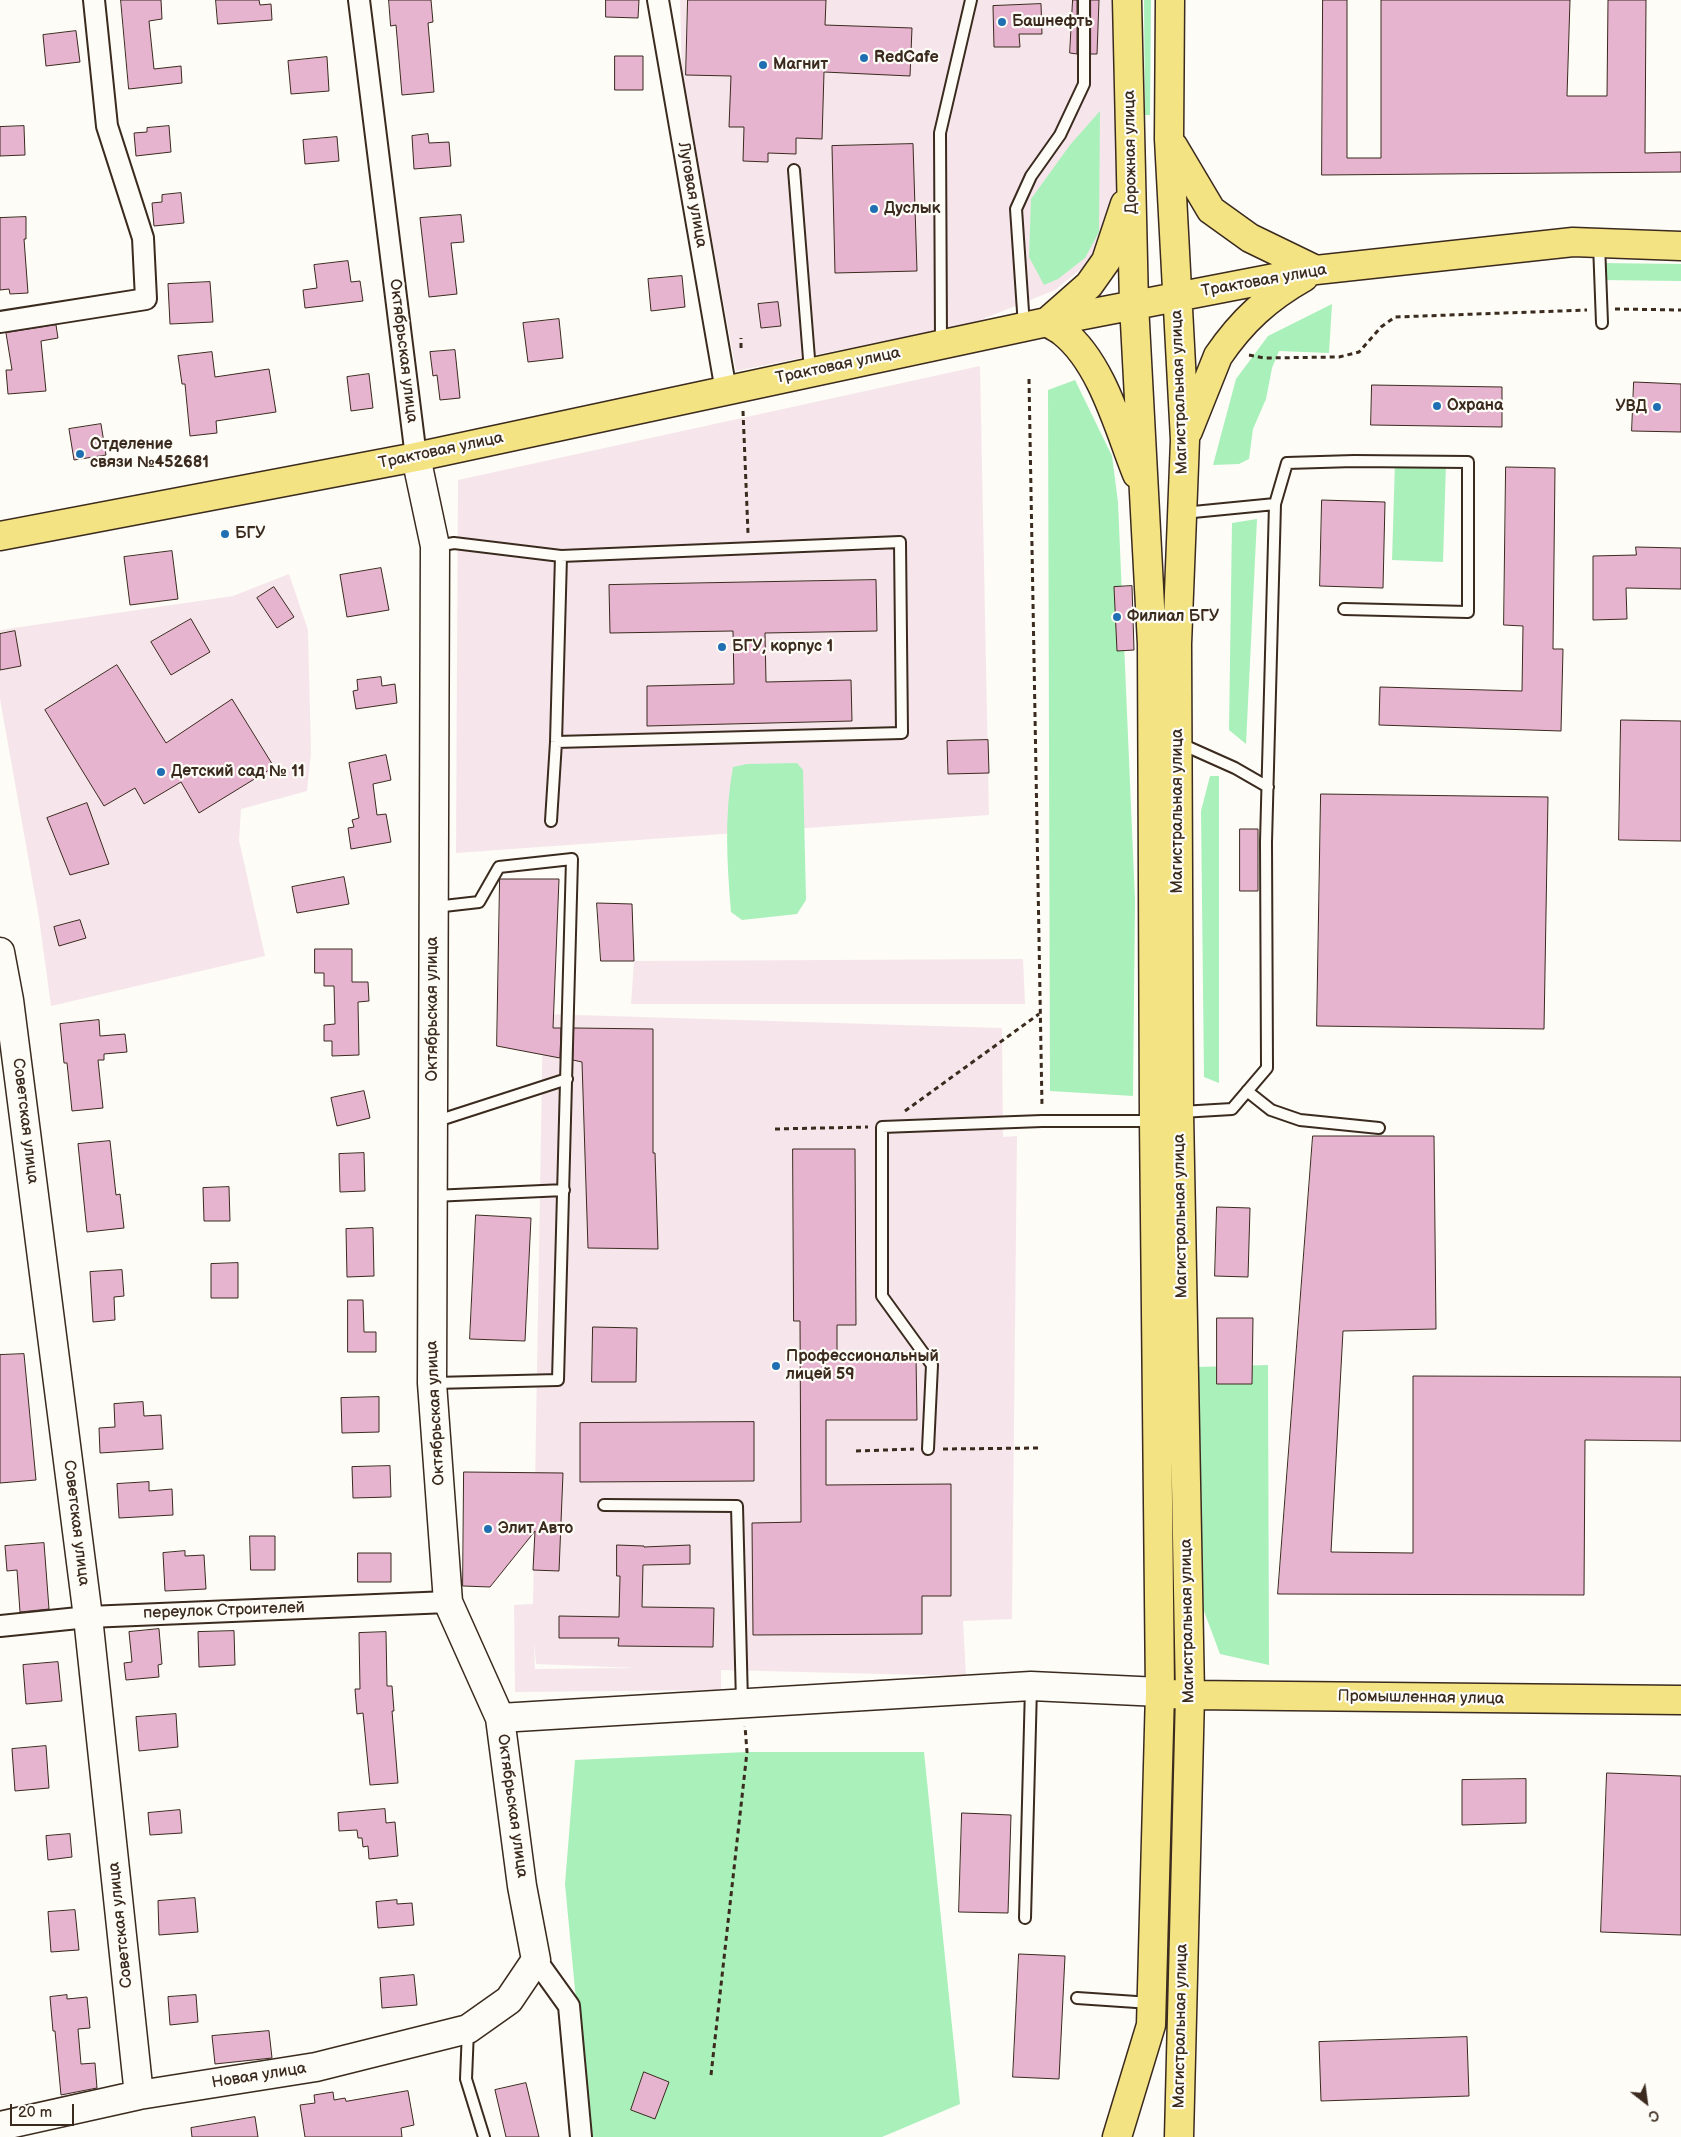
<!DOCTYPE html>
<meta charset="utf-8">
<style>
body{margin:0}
#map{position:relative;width:1681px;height:2137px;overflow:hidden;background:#fdfcf7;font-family:"Balsamiq Sans",sans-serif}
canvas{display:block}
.north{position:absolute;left:1621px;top:2077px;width:50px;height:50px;-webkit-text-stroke:4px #fdfcf7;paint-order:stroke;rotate:150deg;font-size:14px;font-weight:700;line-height:20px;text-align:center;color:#3b2a1e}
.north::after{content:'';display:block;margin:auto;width:18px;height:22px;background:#3b2a1e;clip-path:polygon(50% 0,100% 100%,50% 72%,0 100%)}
.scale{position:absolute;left:10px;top:2104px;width:64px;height:22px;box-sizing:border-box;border:2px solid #3b2a1e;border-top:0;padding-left:6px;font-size:15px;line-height:18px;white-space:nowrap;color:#3b2a1e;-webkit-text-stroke:4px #fdfcf7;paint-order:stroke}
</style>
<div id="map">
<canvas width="1681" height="2137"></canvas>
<div class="north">С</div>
<div class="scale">20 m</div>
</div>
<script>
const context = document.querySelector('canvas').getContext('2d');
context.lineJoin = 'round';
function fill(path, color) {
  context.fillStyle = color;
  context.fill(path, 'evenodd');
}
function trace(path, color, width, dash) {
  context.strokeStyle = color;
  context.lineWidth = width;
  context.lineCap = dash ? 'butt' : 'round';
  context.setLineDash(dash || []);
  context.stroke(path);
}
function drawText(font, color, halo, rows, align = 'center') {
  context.font = font + ' "Balsamiq Sans",sans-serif';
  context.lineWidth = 4.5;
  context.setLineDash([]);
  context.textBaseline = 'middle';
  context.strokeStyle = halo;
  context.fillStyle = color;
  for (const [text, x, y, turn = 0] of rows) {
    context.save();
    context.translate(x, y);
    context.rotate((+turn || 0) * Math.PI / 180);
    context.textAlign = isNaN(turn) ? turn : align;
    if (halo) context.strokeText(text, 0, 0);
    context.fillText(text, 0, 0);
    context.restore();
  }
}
fill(new Path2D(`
 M680,0h433l7,208 -29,53 -36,29 -82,33 -237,48 -54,-294z
 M980,366l9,449 -533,38 2,-373z
 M289,574l19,56 3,123 -4,38 -66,18 -2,31 26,116 -214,50 -12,-88 -39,-219v-69l233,-34z
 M1023,959l2,45h-394l3,-43z
 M543,1014l459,14 1,109 14,-1 -5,483 -49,2 3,55 -245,-6v20l-206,2 -1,-87 19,-1zM534,1641l2,23 100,4 -101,1z`), '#f6e6eb');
fill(new Path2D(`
 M1144,0h7l-1,115h-5z
 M1100,111l-1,121 -14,26 -27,21 -14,6 -15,-28 2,-58 39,-54z
 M1602,263l79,1v17l-79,-1z
 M1332,304l-3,49 -50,-2 -7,17 -6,31 -13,30 -4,30 -10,5 -26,1 23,-86 32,-43z
 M1075,380l37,76 6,46 17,398 -2,196 -83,-5 -2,-701z
 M1395,462l51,1 -3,99 -51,-2z
 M1257,519l-11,225 -17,-14 3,-207z
 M797,763l6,7 3,130 -9,14 -55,6 -11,-8c-4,-48 -7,-97 2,-145l14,-3z
 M1210,776h9v307l-15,-6 -3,-266z
 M1268,1365l1,300 -49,-11 -22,-59 -2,-228z
 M747,1752h177l36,352 -78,33h-293l-24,-253 10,-124z`), '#aaf0bb');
const building = new Path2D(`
 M121,0h40l1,19 -13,2 5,48 27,-3 1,17 -53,6z
 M216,0h43l1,5 11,-1 1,16 -54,4z
 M389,0h42l2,22 -5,1 6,69 -32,3 -6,-70 -5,1z
 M606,0h33l-1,18 -32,-1z
 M688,0h138l-1,25 87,3 -2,48 -86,-4 -2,67 -26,-1v16l-28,-1v9l-25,-1 1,-34h-15l2,-51 -45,-1z
 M1073,0h4v54l-7,-1z
 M1091,0h8l-2,54h-6z
 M1323,0h24v158h34v-158h189l-3,96h40l1,-96h38l-1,153 36,-1v20l-359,3z
 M1041,4l1,30h-23l1,13h-26l-1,-41z
 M76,31l4,31 -34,4 -3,-31z
 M615,56h28v34h-28z
 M327,57l2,34 -38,3 -3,-33z
 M24,126l1,29 -25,1v-29z
 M169,126l2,26 -35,4 -2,-23 13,-1v-4z
 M428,134l1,9 20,-1 2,24 -37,3 -2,-33z
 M337,137l2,24 -34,3 -2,-24z
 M913,144l4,127 -82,2 -3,-127z
 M181,193l3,30 -30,3 -2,-23 10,-1v-7z
 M461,215l3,27 -13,1 6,51 -28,3 -9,-79z
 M26,217v22h-2l4,54 -18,1 -1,-5 -9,1v-72z
 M348,261l3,21 9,-1 3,20 -58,7 -2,-18 14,-2 -3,-23z
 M682,276l3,31 -34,4 -3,-32z
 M210,282l3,40 -43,2 -2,-40z
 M778,302l3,24 -20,2 -3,-24z
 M559,319l4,39 -35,4 -5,-39z
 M56,325l2,13 -17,3 5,50 -38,3 -2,-24h6l-6,-37z
 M455,350l5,48 -20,2 -3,-25 -4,1 -3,-24z
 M212,352l3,25 54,-8 7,43 -60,9 1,12 -27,3 -5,-52h-3l-4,-28z
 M369,374l4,34 -22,3 -4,-34z
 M1634,382l47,2v48l-49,-1z
 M1372,385l130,2v40l-131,-2z
 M101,424l5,31 -32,5 -5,-31z
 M1506,467l49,1 -2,181h10l-2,82 -182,-6 1,-38 142,4 1,-65 -19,-1z
 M1322,500l63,2 -2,86 -63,-2z
 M1636,547l45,1v41l-55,-1 1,31 -34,1v-64l43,-1z
 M172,551l6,48 -48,6 -6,-48z
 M381,568l8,42 -42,7 -7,-42z
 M876,580l1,51 -112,2 1,49 85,-2 1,41 -205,5v-40l87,-2 -1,-53 -123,2 -1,-48z
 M1132,586l2,64 -17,1 -3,-64z
 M274,587l20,30 -17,11 -20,-30z
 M191,619l19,33 -39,23 -20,-33z
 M15,631l6,35 -21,4v-36z
 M117,665l49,78 66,-44 42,68 -75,46 -18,-31 -37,22 -9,-16 -31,18 -59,-96z
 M381,677l1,9 13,-2 2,19 -41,6 -3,-18 5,-1 -1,-10z
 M1621,720l60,1v120l-62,-1z
 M988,740l1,33 -41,1 -1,-33z
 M386,755l5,25 -18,4 4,31 9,-1 5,28 -40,7 -3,-21 6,-1 -2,-7 7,-2 -10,-55z
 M1321,794l227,3 -4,232 -227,-3z
 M87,803l22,61 -39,11 -23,-57z
 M1240,829h18v62h-18z
 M344,877l5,27 -52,9 -5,-26z
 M500,879h59l-6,149h8l-1,30 -63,-12z
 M597,903l35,1 2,57h-33z
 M80,920l6,18 -27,8 -5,-19z
 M315,949h37v33h16l1,19 -11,1 1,53 -27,1v-15h-8v-16l11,-1 -1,-38h-10v-13h-9z
 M99,1020l1,16 25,-2 2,18 -23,2v6h-6l5,48 -31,3 -5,-48h-3l-4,-39z
 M574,1028l79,1v124h2l3,96 -70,-1 -6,-186 -9,-2z
 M364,1091l6,27 -33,8 -6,-28z
 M1313,1136h121l2,193 -93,2 -12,221 82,1v-177l268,1v64l-96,-1 -1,155 -306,-1z
 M110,1141l6,54 4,-1 4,34 -37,4 -9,-88z
 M793,1149h62l1,176h-19v33l79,-1 1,63h-91v65l125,-1v112h-29v38l-169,1 -1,-112 49,-1 -1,-201h-6z
 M364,1153l1,38 -25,1 -1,-38z
 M229,1187l1,34h-26l-1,-33z
 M1217,1207l33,1 -2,69 -33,-1z
 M476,1215l55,3 -6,123 -55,-2z
 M373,1228l1,48 -27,1 -1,-48z
 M238,1263v35h-27v-34z
 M122,1270l2,26 -10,1 1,23 -22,2 -3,-50z
 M348,1300h15l1,32h12v20h-28z
 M1217,1318h36l-1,66h-35z
 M593,1327l44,1 -1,54h-44z
 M24,1354l12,126 -36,3v-128z
 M379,1397v35l-37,1 -1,-35z
 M143,1402l1,14 17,-1 2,34 -63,4 -1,-25 16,-1 -1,-23z
 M754,1422v59l-174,1v-59z
 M390,1466l1,31 -38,1 -1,-31z
 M464,1472l99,1 -4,98 -26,-1 2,-39 -45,56 -27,-1z
 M149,1482v9l23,-2 1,26 -54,3 -2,-34z
 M250,1536h25v34h-24z
 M44,1543l5,66 -29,3 -3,-42 -10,1 -2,-25z
 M617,1545l27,1v1l46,-2v19l-47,1 -1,42 72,1 -1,39 -95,-1 1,-8h-60v-22l60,1 1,-41h-3z
 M185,1551v5l19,-1 2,34 -41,2 -2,-38z
 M358,1553h33v29h-33z
 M159,1629l3,35 -4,1 1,12 -33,3 -2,-17 8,-1 -3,-30z
 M234,1631l1,34 -36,2 -1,-35z
 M386,1632l1,54h5l2,25h-2l6,72 -28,2 -7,-72 -6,1 -2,-25h5l-1,-56z
 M58,1662l4,39 -36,3 -3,-39z
 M176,1714l2,33 -39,4 -3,-34z
 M46,1746l3,42 -34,3 -3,-42z
 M1607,1773l74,3v159l-80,-3z
 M1526,1779v44l-64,2v-45z
 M385,1809l1,14 9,-1 3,34 -29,3 -1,-13 -5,1 -1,-9h-4l-1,-8 -18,1 -1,-18z
 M180,1810l2,23 -32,2 -2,-22z
 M962,1813l49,2 -3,98 -49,-1z
 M70,1834l2,23 -24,3 -2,-24z
 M195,1898l3,34 -39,3 -1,-34z
 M397,1900v4l15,-1 2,22 -36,3 -2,-26z
 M75,1910l4,40 -28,2 -3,-40z
 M1019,1954l46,2 -6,123 -46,-2z
 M414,1975l3,30 -35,3 -2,-30z
 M67,1995v4l20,-2 3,31 -12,1 3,35 14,-1 2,25 -36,7 -6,-64h-2l-3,-34z
 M196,1995l2,27 -28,3 -2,-28z
 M269,2031l3,27 -57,6 -3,-28z
 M1467,2037l2,59 -148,5 -2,-59z
 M644,2072l25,10 -14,37 -24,-9z
 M526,2083l13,54h-33l-11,-47z
 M408,2091l6,34 -13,3 1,9h-97l-5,-32 15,-2 -1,-8 19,-3 1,8 11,-2 1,3z
 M255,2117l3,20h-66l-1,-9z`);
fill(building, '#e7b4d0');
trace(building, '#3b2a1e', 1);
const lane = new Path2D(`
 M794,170l16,201
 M1599,244l3,79
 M1024,326l-8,-117 15,-33 29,-41 24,-51v-84
 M941,343l-1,-210 31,-133
 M1183,513l92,-9 12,-41 67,-2 114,1v150l-124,-3
 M437,546l17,-3 107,13 339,-14 2,191 -346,9
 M1179,743l56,25 33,19
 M551,821l5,-79 5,-186
 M1247,1091l24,19 29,10 79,8
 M1181,1112l51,-3 35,-41 -1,-226 9,-338
 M434,1122l133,-43
 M433,1196l131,-6
 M434,1383l124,-3 14,-521 -73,8 -20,35 -44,5
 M928,1449l4,-84 -50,-69v-169l160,-6h111
 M604,1505l133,1 5,196
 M1025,1918l6,-231
 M1077,1998l74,5
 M468,2030l-2,49 18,58`);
const street = new Path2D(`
 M359,0l57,457
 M658,0l68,391
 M0,322l146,-23 -3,-61 -36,-112 -13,-126
 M0,1626l88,-9 360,-15
 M536,1960l33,46 12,131`);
const secondary = new Path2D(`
 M0,952l9,48 79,617 51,478
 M500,1718l531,-32 129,6
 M0,2126l139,-31 177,-28 152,-38 41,-29 27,-40 -14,-74 -22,-168 -52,-116 -16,-219 3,-837 -19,-89`);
const primary = new Path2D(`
 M1170,0l-1,139 16,301 -8,204 2,468 11,583 -11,442
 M1173,146l38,64 39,28 66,32
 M1125,204l-19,57 -17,24 -42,37c5,3 11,6 16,10 39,31 56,97 74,142
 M1188,431l30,-75c24,-35 49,-58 86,-79
 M0,536l416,-79 631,-135 269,-52 257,-28 108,4
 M1172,1694l18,1 491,5
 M1117,2137l34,-112 9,-333 -6,-571 -2,-477 -18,-340 -7,-304`);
trace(lane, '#3b2a1e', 14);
trace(street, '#3b2a1e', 24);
trace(secondary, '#3b2a1e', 31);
trace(primary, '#3b2a1e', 31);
trace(new Path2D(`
 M1615,309l66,1
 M741,348v-10
 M1249,355l15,3 75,-1 20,-5 22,-25 14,-10 192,-7
 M1029,379l13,727
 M743,411l5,122
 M905,1111l134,-97
 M775,1129l93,-2
 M943,1449l97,-1
 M856,1451l58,-2
 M711,2075l36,-323 -2,-26`), '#3b2a1e', 3, [5, 4]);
trace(lane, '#fdfcf7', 10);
trace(street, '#fdfcf7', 20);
trace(secondary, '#fdfcf7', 28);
trace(primary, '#f4e382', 28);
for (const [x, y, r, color] of [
 [1002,22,5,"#1f6fb2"],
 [864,58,5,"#1f6fb2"],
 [763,65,5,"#1f6fb2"],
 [874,209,5,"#1f6fb2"],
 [1437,406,5,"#1f6fb2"],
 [1657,407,5,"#1f6fb2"],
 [80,454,5,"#1f6fb2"],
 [225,534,5,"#1f6fb2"],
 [1117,617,5,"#1f6fb2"],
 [722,647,5,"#1f6fb2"],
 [161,772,5,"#1f6fb2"],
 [776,1366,5,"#1f6fb2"],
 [488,1529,5,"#1f6fb2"]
]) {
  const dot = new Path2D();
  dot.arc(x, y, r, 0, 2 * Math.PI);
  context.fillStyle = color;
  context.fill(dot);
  trace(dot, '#fdfcf7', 2);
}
drawText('bold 16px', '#3b2a1e', '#fdfcf7', [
 ["Башнефть",1012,22],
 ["RedCafe",874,58],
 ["Магнит",773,65],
 ["Дуслык",884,209],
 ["Охрана",1447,406],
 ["УВД",1647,407,"right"],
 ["Отделение",90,445],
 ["связи №452681",90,463],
 ["БГУ",235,534],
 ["Филиал БГУ",1127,617],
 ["БГУ, корпус 1",732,647],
 ["Детский сад № 11",171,772],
 ["Профессиональный",786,1357],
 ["лицей 59",786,1375],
 ["Элит Авто",498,1529]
], 'left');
drawText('16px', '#3b2a1e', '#fdfcf7', [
 ["Дорожная улица",1131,152,-91],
 ["Луговая улица",692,195,80],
 ["Трактовая улица",1264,281,-10],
 ["Октябрьская улица",403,351,83],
 ["Трактовая улица",838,366,-12],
 ["Магистральная улица",1180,392,-92],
 ["Трактовая улица",441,451,-12],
 ["Магистральная улица",1178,811,-90],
 ["Октябрьская улица",433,1009,-90],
 ["Советская улица",25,1121,83],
 ["Магистральная улица",1181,1216,-91],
 ["Октябрьская улица",436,1413,-93],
 ["Советская улица",76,1523,83],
 ["переулок Строителей",224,1611,-2],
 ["Магистральная улица",1188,1621,-91],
 ["Промышленная улица",1421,1698,1],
 ["Октябрьская улица",512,1806,82],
 ["Советская улица",121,1925,-96],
 ["Магистральная улица",1181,2026,-89],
 ["Новая улица",259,2076,-9]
]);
</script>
